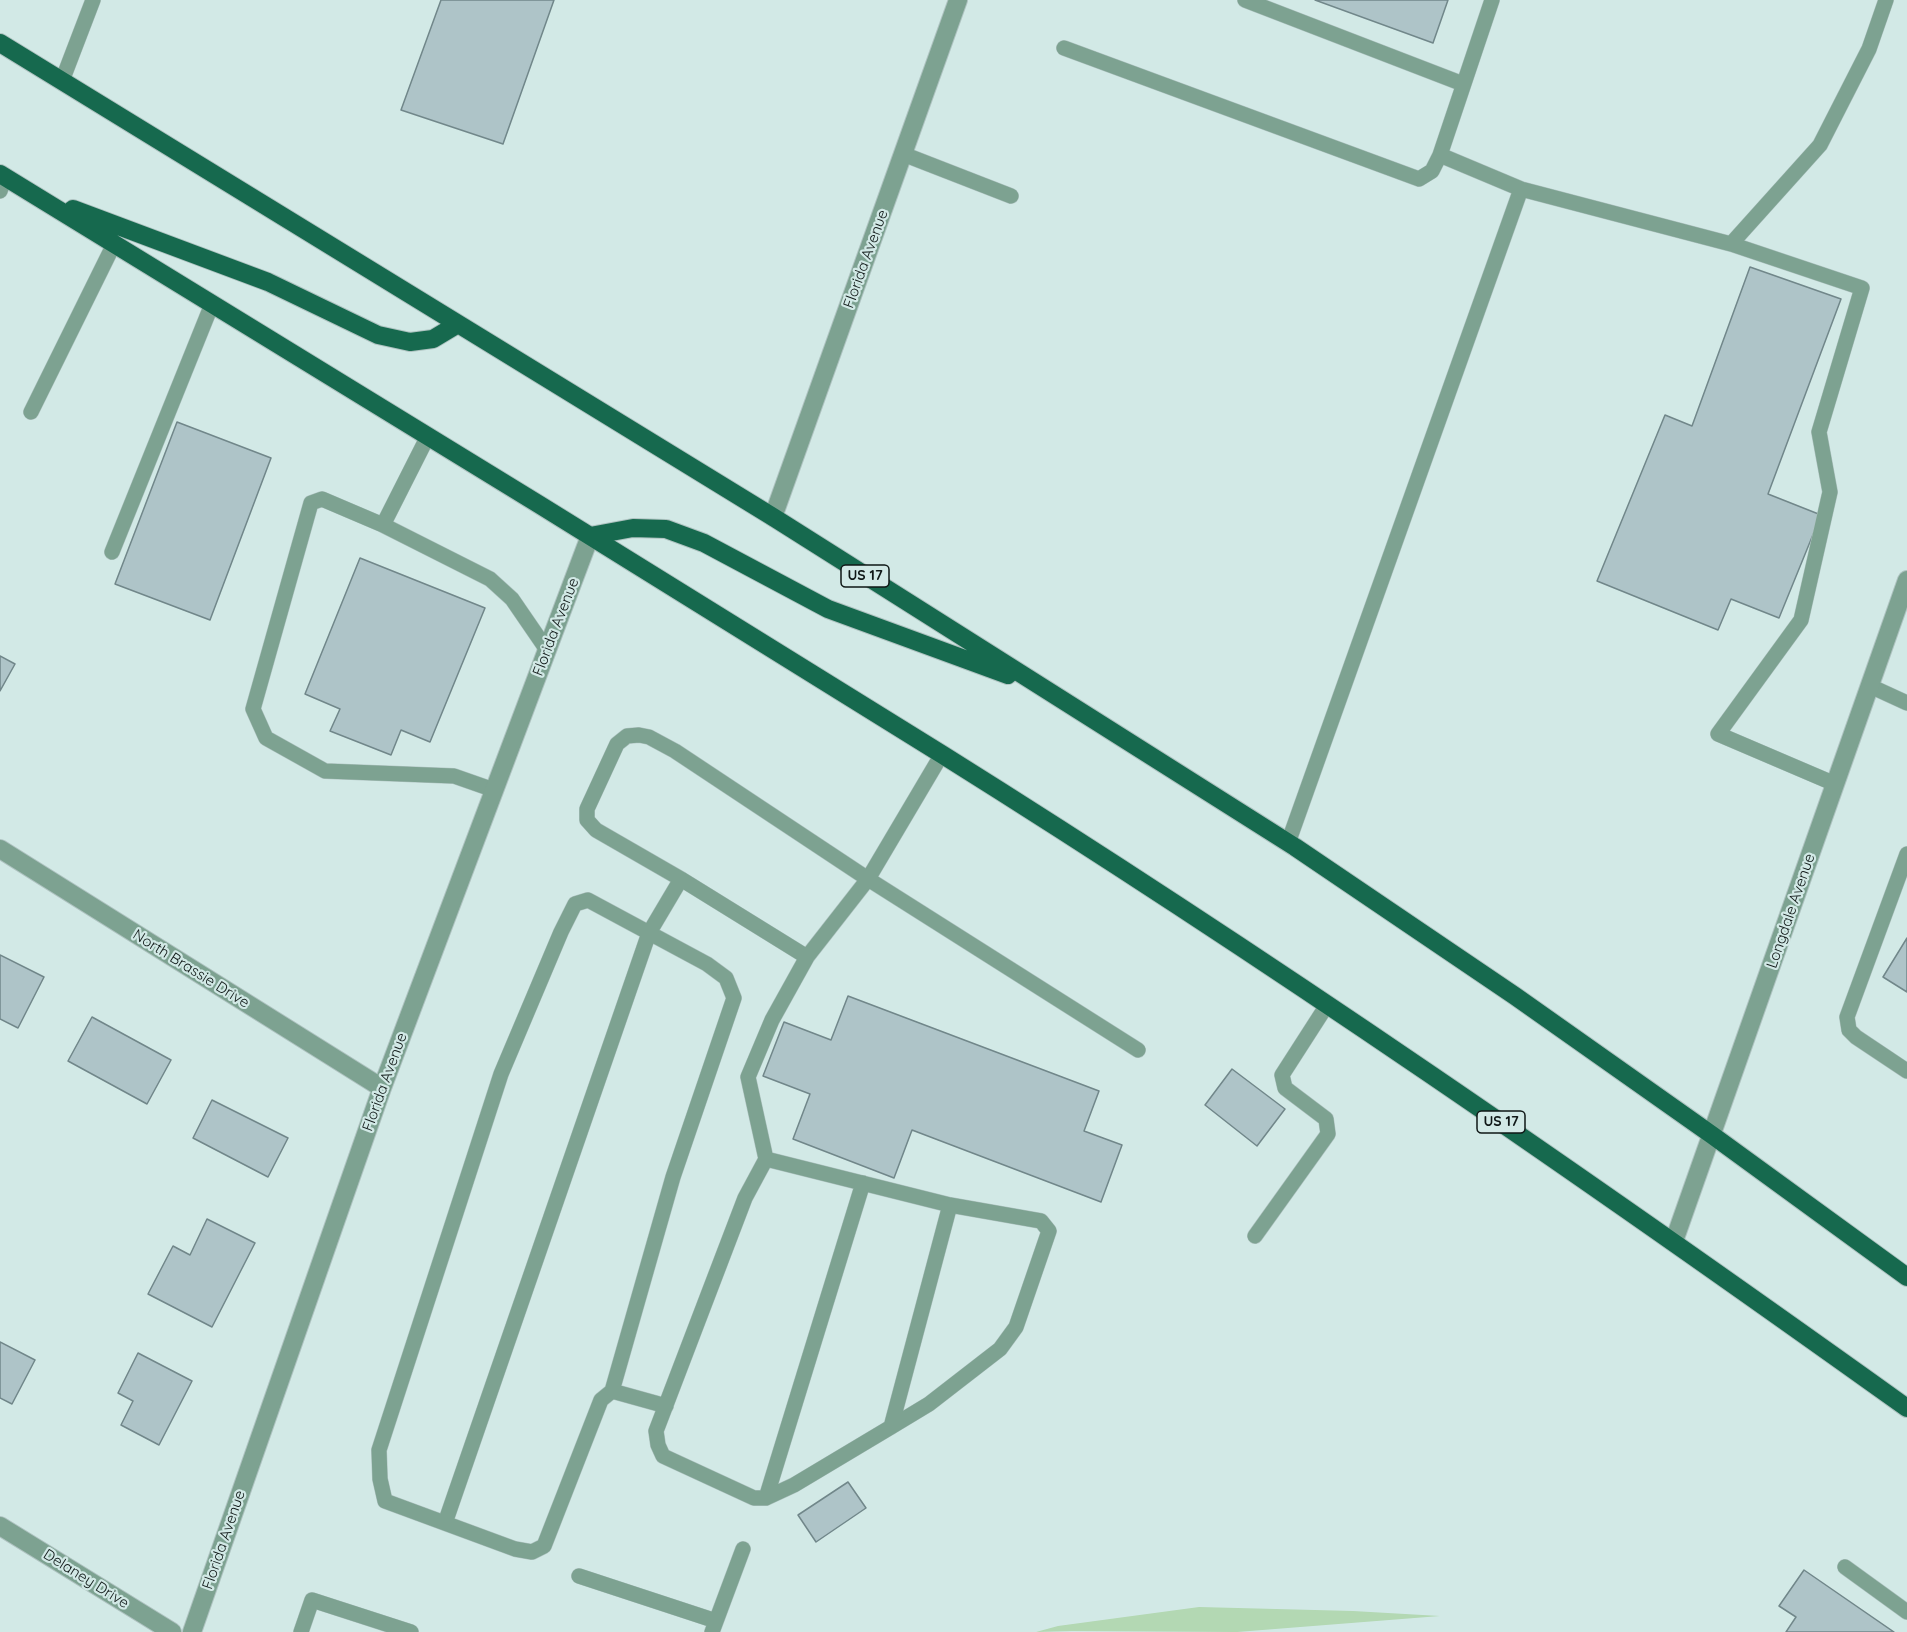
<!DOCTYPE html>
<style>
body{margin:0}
canvas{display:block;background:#d2e9e6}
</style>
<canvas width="1907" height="1632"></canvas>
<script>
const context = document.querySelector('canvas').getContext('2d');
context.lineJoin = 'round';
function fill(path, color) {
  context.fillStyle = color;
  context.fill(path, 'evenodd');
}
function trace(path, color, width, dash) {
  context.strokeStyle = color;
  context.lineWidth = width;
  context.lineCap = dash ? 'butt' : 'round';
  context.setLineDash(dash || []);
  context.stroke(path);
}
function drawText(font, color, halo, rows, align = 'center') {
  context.font = font + ' Quicksand,sans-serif';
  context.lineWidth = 4.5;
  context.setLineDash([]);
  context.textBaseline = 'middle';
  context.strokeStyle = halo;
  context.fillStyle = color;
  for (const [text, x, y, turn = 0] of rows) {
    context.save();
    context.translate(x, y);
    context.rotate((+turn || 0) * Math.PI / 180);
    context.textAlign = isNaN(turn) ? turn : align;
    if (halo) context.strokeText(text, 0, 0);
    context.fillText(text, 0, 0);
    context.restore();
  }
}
fill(new Path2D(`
 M1199,1607l154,4 87,5 -203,16 -165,-1 -36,1 22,-6z`), '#b3d8b3');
const building = new Path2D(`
 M441,0h113l-51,144 -102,-34z
 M1315,0h133l-15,43z
 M1750,267l91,32 -73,195 53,21 -42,103 -48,-19 -13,31 -121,-49 68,-166 27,11z
 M177,422l94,36 -61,162 -95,-36z
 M360,558l125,50 -55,134 -29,-12 -10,25 -61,-24 10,-22 -35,-15z
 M0,656l15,8 -15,27z
 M1907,938v54l-24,-15z
 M0,955l44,22 -26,51 -18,-9z
 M848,996l251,95 -15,40 38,14 -21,57 -189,-72 -18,48 -101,-39 17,-45 -47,-18 21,-54 47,18z
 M92,1017l79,43 -24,44 -79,-43z
 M1232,1069l53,40 -28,37 -52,-41z
 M212,1100l76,38 -20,39 -75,-39z
 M207,1219l48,24 -43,84 -64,-33 25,-48 17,9z
 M0,1342l35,18 -23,44 -12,-6z
 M138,1353l54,28 -33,64 -38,-20 12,-24 -15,-8z
 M848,1482l18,26 -50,34 -18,-27z
 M1804,1570l90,62h-108l10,-15 -17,-11z`);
fill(building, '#aec4c8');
trace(building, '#71878a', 1.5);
const lane = new Path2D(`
 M1245,0l218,84
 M1492,0l-52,155 81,34
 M1064,48l355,131 13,-8 8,-16
 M62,81l31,-81
 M903,154l108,42
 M0,191l5,-14
 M1731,244l131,44 -43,144 11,60 -29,128 -83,114 117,50
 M31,412l83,-168
 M383,525l45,-89
 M112,552l100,-248
 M1870,686l37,17
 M942,754l-74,125 270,171
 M494,790l-40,-14 -129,-5 -59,-33 -13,-29 58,-206 11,-4 61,26 107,54 22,20 35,51
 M1288,843l233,-654 210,55 89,-99 49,-96 17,-49
 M1907,854l-60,163 2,13 7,7 51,34
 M766,1159l-21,39 -89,233 2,14 5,11 91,42h12l28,-13 97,-58 38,-23 71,-55 16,-22 33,-96 -8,-10 -91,-16 -184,-46 -18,-82 24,-57 35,-63 61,-78 -193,-128 -26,-14 -10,-2 -12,1 -10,8 -30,65v11l9,10 85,49 126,78
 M1255,1236l73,-102 -2,-15 -41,-31 -3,-13 45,-70
 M612,1391l61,-214 61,-179 -8,-20 -19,-14 -119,-64 -13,4 -14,28 -60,142 -122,376 1,29 5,22 130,48 17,3 12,-6 57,-146 11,-9 54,15
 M891,1427l59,-222
 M766,1498l97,-315
 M445,1523l204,-590 32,-54
 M1845,1567l62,45
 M579,1576l137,45
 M301,1632l11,-32 99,32
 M712,1632l31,-83`);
const street = new Path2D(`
 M773,517l185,-517
 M0,849l382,239
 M1674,1241l233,-661
 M0,1526l172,106
 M192,1632l190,-544 208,-552`);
const primary = new Path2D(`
 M0,43l773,474 522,330 220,149 197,139 195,142
 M0,174c315,193 630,385 943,581 329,206 648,427 964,653
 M73,209l195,73 110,53 32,7 23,-3 25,-15
 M590,536l43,-8 33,1 38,14 124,66 180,66`);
trace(lane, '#afc3c1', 16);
trace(street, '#afc3c1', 20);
trace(primary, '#afc3c1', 20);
trace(lane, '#7da291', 15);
trace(street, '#7da291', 18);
trace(primary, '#16694e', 18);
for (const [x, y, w] of [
 [865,576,48],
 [1501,1122,48]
]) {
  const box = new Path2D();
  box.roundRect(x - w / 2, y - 11, w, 22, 4.5);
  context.fillStyle = '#d2e9e6';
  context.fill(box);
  trace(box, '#0f1716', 1.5);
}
drawText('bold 14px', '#0f1716', null, [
 ["US 17",865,576],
 ["US 17",1501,1122]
]);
drawText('15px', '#0f1716', '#d2e9e6', [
 ["Florida Avenue",866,259,-70],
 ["Florida Avenue",556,627,-69],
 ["Longdale Avenue",1791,911,-71],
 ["North Brassie Drive",191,969,32],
 ["Florida Avenue",385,1082,-70],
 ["Florida Avenue",224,1540,-71],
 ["Delaney Drive",86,1579,32]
]);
</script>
